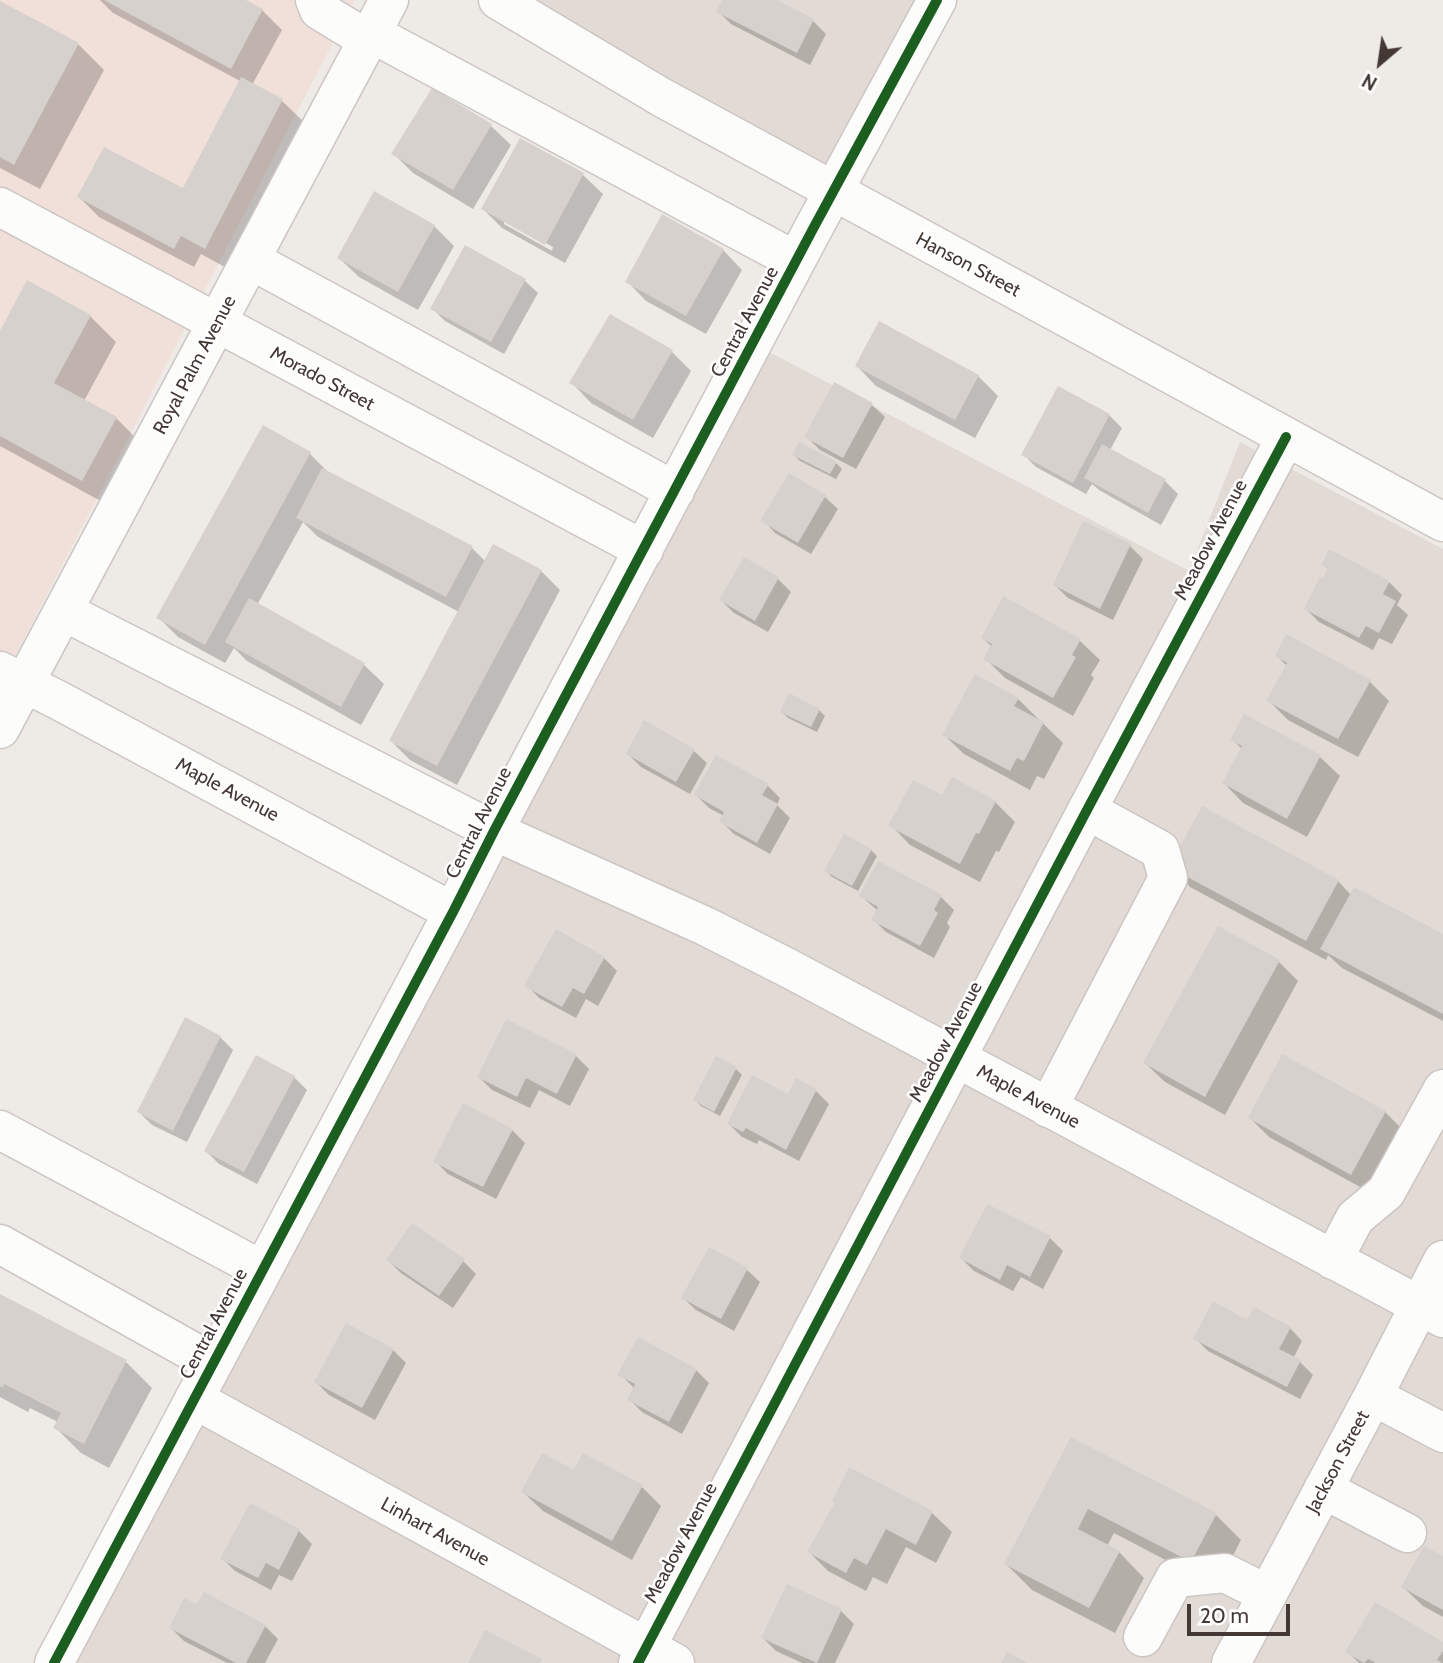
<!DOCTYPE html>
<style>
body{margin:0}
#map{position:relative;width:1443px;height:1663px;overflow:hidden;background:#eeeae6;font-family:Cabin,sans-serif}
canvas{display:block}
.north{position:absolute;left:1345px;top:28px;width:70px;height:70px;-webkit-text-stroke:5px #fff;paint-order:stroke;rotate:209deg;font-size:19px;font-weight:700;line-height:28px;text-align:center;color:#433834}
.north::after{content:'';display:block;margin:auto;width:24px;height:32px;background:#433834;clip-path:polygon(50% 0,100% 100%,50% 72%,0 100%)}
.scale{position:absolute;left:1187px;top:1604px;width:103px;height:32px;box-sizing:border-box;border:4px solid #433834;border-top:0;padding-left:9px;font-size:21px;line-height:24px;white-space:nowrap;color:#433834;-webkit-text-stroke:5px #fff;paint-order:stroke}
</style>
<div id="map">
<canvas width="1443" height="1663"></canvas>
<div class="north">N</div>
<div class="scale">20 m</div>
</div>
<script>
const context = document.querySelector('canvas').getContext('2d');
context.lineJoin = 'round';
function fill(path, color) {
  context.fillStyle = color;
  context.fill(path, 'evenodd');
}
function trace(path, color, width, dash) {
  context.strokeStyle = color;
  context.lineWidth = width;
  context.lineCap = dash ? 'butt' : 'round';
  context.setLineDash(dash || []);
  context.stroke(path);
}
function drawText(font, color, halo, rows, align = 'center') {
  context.font = font + ' Cabin,sans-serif';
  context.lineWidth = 5;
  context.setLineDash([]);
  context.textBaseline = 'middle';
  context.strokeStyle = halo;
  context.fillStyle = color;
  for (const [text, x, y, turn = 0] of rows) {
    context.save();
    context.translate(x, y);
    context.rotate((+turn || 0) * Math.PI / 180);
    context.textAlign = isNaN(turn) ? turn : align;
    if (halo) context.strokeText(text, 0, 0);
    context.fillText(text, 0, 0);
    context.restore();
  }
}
fill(new Path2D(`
 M537,0h380l-90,166 -156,-86z
 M769,352l420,219 51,-129 203,107v1114h-1368z`), '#e2dad4');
fill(new Path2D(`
 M0,0h355l-355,685z`), '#f1e0d9');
fill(new Path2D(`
 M100,0h142l20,10 20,20 -30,55 30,16 20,19 -77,147 -24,-13 -7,13 -95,-50 -20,-20 104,-7 57,-109 -127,-68z
 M724,0h49l40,21 13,13 -16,31 -79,-41 -13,-13z
 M0,3l78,41 26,26 -64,119 -40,-21z
 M432,90l59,36 20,19 -38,64 -60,-36 -19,-19z
 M521,140l62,35 20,19 -38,69 -63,-35 -19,-19zM504,220l49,27 -1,4 -48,-27z
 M434,226l20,20 -36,64 -59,-33 -20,-19z
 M723,250l19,20 -36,64 -60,-33 -19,-20z
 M525,281l13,12 -34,61 -59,-33 -13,-13z
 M90,316l26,26 -32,59 32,17 26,26 -34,61 -108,-59v-112z
 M880,324l98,52 20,20 -23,42 -99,-52 -19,-20z
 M672,352l19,19 -38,67 -62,-35 -19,-20z
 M872,405l13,12 -29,52 -36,-19 -13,-13z
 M1109,415l13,13 -12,22 55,31 13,13 -17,31 -62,-35 -7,-6 -6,10 -50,-27 -13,-13z
 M263,428l47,26 20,20 142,74 14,14 55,9 19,19 -103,195 -47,-25 -19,-19 68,-129 -141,-75 -15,-15 -46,83 107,60 20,19 -23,41 -114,-64 -13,-13 -9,15 -47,-26 -19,-19z
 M794,455l42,8 6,6 -6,10 -36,-18z
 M825,497l13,12 -27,45 -36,-21 -12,-13z
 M1084,524l46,22 13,13 -30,61 -45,-22 -13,-13z
 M744,559l34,20 13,13 -23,40 -34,-19 -13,-13z
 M1323,565l66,17 13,13 -5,10 11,10 -16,29 -13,-6 -6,12 -54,-28 -13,-13 23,-39z
 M1004,599l76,42 20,19 -9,15 3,3 -21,38 -68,-38 -19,-19 6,-12 -9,-9z
 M1277,656l92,25 20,20 -31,56 -70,-37 -20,-20 19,-34z
 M1018,699l45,44 -19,36 -7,-3 -7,14 -66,-36 -20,-19z
 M819,710l6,6 -8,16 -29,-14 -6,-6z
 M1245,716l75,41 20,19 -33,61 -64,-34 -19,-20 18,-34 -9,-9z
 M645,723l49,28 13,12 -17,31 -49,-27 -13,-13z
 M767,785l13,13 -3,7 13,13 -20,36 -36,-20 -13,-13 3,-5 -15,-8 -13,-13z
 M942,797l53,5 20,20 -16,30 -3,-1 -16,31 -70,-37 -19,-20z
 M871,850l6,6 -19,35 -26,-14 -6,-6z
 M878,863l63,34 13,13 -7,13 3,4 -16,31 -48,-26 -13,-13 5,-8 -17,-15z
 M1171,867l167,14 13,14 92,41v85l-101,-53 -14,-13 -2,5 -136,-73z
 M604,958l13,13 -19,35 -12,-7 -10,19 -37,-20 -12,-13z
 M1279,962l19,19 -73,134 -60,-33 -20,-19z
 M220,1037l13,13 -46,92 -35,-17 -13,-13z
 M576,1056l13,13 -19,37 -31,-16 -9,18 -38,-18 -13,-13z
 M736,1069l6,6 -22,41 -19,-10 -6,-6z
 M294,1077l13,13 -50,94 -38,-20 -13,-13z
 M816,1091l13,13 -30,57 -40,-21 -2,4 -15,-7 -13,-13 60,-28z
 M1385,1112l20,20 -34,61 -102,-56 -19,-19z
 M512,1130l13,13 -29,56 -48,-25 -13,-13z
 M1050,1238l13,13 -20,38 -22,-12 -8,14 -39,-20 -13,-13z
 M709,1249l38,21 13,12 -26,49 -38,-21 -13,-12z
 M388,1260l75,1 13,13 -23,34 -52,-35z
 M0,1296l126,66 26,26 -43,80 -28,-15 -26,-26 3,-5 -28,-14 -2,4 -28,-15z
 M1248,1322l42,6 12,13 -9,18 7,3 13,13 -13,24 -92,-48 -13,-13z
 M393,1350l13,13 -31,57 -46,-25 -13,-13z
 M696,1370l13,13 -27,51 -40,-22 -13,-13 6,-10 -15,-15z
 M1072,1439l144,76 25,25 -24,47 -103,-54 -7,13 12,6 25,26 -29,55 -83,-43 -26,-26z
 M850,1470l82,43 20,19 -16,31 -30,-16 -19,37 -14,-7 -7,14 -38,-20 -19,-19 27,-49z
 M574,1473l68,14 19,19 -29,54 -89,-49 -20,-19z
 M250,1505l49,26 13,13 -20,37 -13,-6 -8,15 -36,-19 -13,-13z
 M1443,1558v59l-20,-11 -20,-19z
 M841,1611l13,13 -19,39h-33l-26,-12 -13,-13z
 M265,1626l13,13 -13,24h-38l-43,-22 -13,-13z
 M1443,1644v19h-84l-11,-11z`), '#0003');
fill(new Path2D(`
 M104,0h142l17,9 -32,60z
 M722,0h55l37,19 -17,34 -81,-41z
 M0,1l79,42 -65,122 -14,-8z
 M241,77l42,22 -78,150 -24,-13 -7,13 -97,-52 27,-50 79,41z
 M432,88l60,36 -39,66 -62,-36z
 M520,138l64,35 -39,72 -64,-36z
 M374,191l61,34 -37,67 -61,-34z
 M662,214l62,35 -38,67 -61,-34z
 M465,245l61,34 -35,63 -61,-33z
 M27,280l64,35 -37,68 63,34 -35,64 -82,-45v-105z
 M610,314l63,36 -40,70 -64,-37z
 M879,321l100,54 -24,45 -100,-54z
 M834,382l39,21 -30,55 -39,-21z
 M1058,386l52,28 -37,69 -52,-28z
 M263,425l48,27 -106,193 -49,-27z
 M799,442l38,20 -7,12 -38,-19z
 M1102,444l64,35 -18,34 -64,-35z
 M322,468l151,78 -27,51 -150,-79z
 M789,473l37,22 -28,48 -38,-22z
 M1083,521l48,23 -31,65 -47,-24z
 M493,544l49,26 -105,196 -48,-25z
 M1329,549l61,32 -7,13 13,7 -17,32 -13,-7 -7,12 -55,-29 16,-32 3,1 5,-9 -7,-4z
 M744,557l35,20 -24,44 -36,-21z
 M1003,596l78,43 -9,16 4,2 -23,41 -70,-39 9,-15 -11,-6z
 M249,598l116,65 -24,44 -116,-65z
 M1286,634l85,46 -33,59 -72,-38 21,-38 -12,-7z
 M975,674l44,24 -5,8 30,16 -20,39 -7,-3 -7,13 -68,-36z
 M789,693l31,16 -9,18 -31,-15z
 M1244,714l77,41 -34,64 -65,-36 20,-37 -12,-6z
 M644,720l51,29 -19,33 -50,-28z
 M716,755l53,29 -7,11 16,9 -21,39 -38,-21 5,-10 -30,-17z
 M952,777l44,24 -17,33 -3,-1 -16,31 -72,-38 25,-46 29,15z
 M1202,806l137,74 -33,61 -137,-74z
 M844,834l28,15 -20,37 -28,-15z
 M878,861l64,34 -8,15 4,3 -18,33 -49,-26 7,-13 -19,-11z
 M1354,887l89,47v80l-123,-65z
 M1218,926l62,34 -75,137 -62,-34z
 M556,929l49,28 -21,37 -11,-6 -11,19 -38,-21z
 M185,1017l36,19 -48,95 -36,-19z
 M506,1019l71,35 -20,40 -31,-16 -9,19 -40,-20z
 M1282,1054l104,57 -35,64 -103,-57z
 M256,1055l39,21 -51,96 -40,-21z
 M716,1056l21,11 -23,45 -21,-12z
 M752,1075l36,19 8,-16 21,11 -31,61 -40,-22 -3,4 -16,-8z
 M463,1103l50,26 -30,58 -50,-25z
 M987,1204l64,32 -21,41 -23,-12 -7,15 -41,-22z
 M412,1223l53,36 -26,37 -53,-36z
 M709,1247l39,21 -27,51 -40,-21z
 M0,1294l127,66 -43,84 -31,-16 8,-15 -57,-29 -1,4 -3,-2z
 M1213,1301l34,19 7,-13 37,20 -12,22 22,11 -14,27 -94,-48z
 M346,1323l48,26 -32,59 -48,-26z
 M638,1337l59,32 -28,53 -42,-22 8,-16 -18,-9z
 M1071,1437l146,76 -26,49 -103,-53 -10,20 42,22 -31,57 -85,-44z
 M542,1453l32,17 9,-17 60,32 -31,56 -91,-49z
 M849,1467l84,44 -17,34 -30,-16 -19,36 -13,-7 -8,15 -39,-21 28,-50 -3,-1z
 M250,1503l50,26 -21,41 -13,-7 -8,15 -38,-19z
 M1424,1546l19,10v54l-42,-23z
 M787,1584l55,25 -25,54 -56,-25z
 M204,1592l62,33 -20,38h-10l-67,-35 15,-30 13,6z
 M1375,1602l68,40v9l-6,9 5,3h-66l-8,-4 -4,4 -19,-11z
 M485,1630l57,29 -2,4h-72z
 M1007,1652l21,11h-27z`), '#d6d1cd');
const minor = new Path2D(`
 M315,0l4,10 49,30
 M498,0l163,97 782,425
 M371,33l425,228
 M0,207l644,343
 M251,260l424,231
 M63,611l431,220 211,95 85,43 653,349
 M0,671l58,29 395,212
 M0,729l389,-729
 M1048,1108l120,-230 -8,-28 -73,-40
 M0,1130l262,140
 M0,1244l213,119
 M1333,1260l22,-42 31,-26 57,-103
 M1373,1396l70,37
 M194,1399l481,264
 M1323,1489l84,44
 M1143,1637l32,-59 50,-5 42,21
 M54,1663l399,-751 41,-81 320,-604 123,-227
 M638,1663l449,-853 199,-373
 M1231,1663l142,-267 70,-136`);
trace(minor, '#cbc6c2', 41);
trace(minor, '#fcfcfb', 38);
trace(new Path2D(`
 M54,1663l399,-751 41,-81 320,-604 123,-227
 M638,1663l449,-853 199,-373`), '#1b5e20', 10);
drawText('19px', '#433834', '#fff', [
 ["Hanson Street",968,265,28],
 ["Central Avenue",745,322,-62],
 ["Royal Palm Avenue",195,365,-62],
 ["Morado Street",322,379,28],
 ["Meadow Avenue",1211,540,-62],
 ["Maple Avenue",227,790,28],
 ["Central Avenue",479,823,-63],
 ["Meadow Avenue",946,1042,-62],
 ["Maple Avenue",1028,1097,28],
 ["Central Avenue",214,1324,-62],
 ["Jackson Street",1338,1462,-62],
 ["Linhart Avenue",435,1532,29],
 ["Meadow Avenue",681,1543,-62]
]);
</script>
